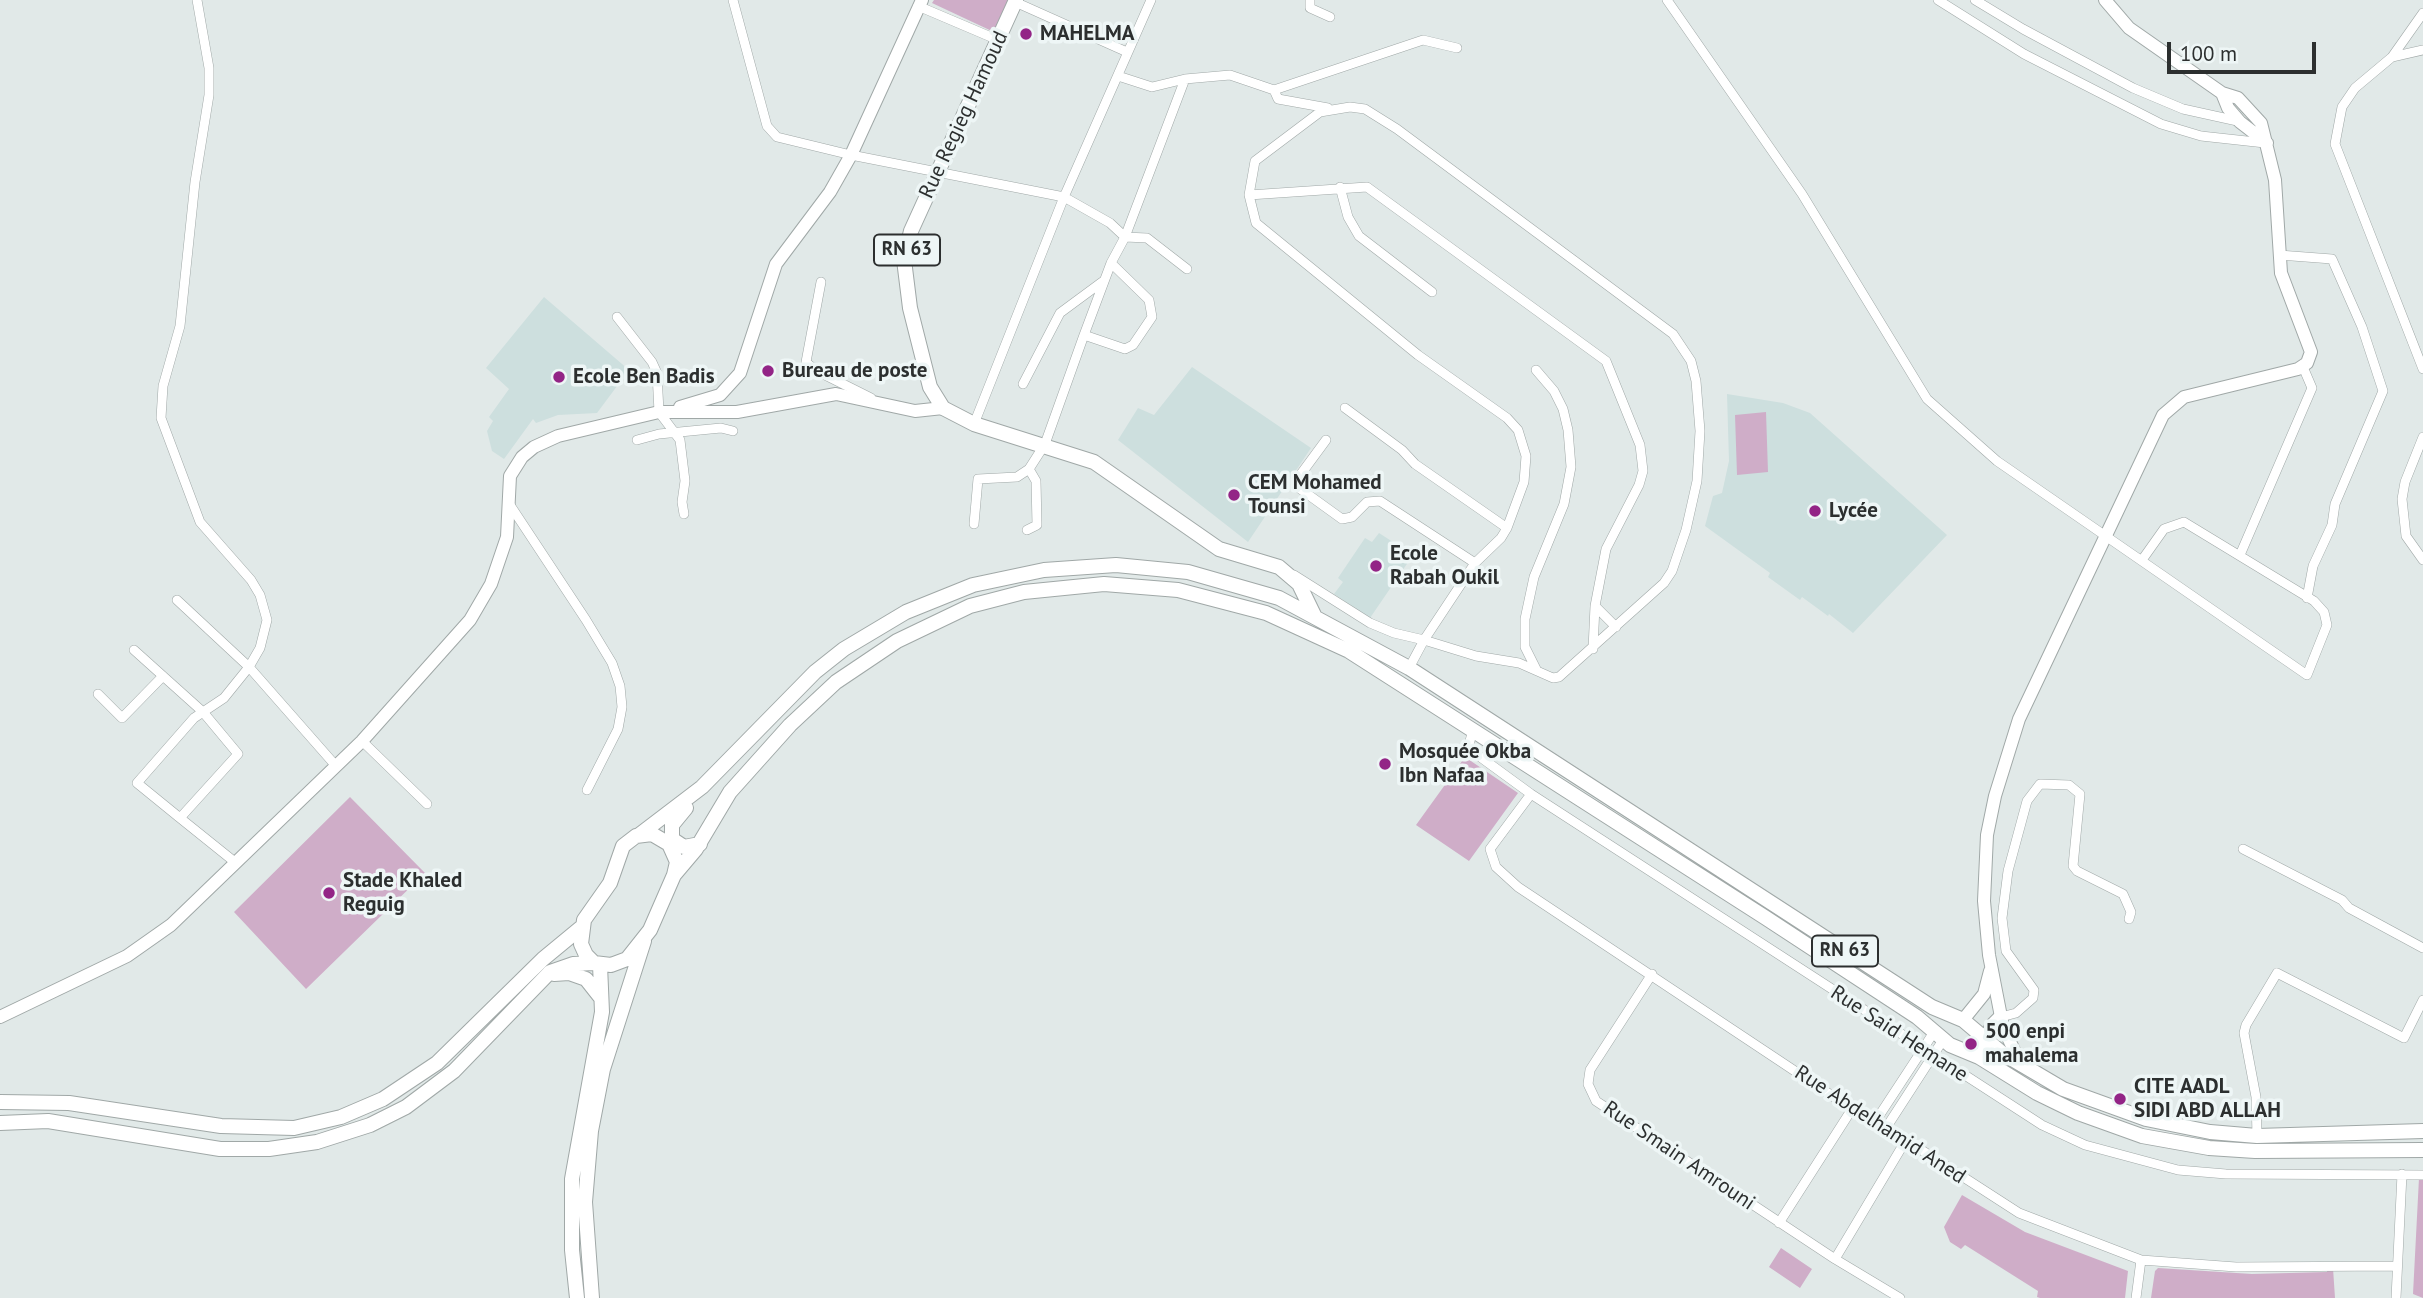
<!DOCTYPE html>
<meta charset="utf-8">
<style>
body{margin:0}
#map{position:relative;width:2423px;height:1298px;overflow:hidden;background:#e1e9e8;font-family:"PT Sans",sans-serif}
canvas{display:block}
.scale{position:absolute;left:2167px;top:42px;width:149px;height:32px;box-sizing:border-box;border:4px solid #2c2f2f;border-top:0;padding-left:9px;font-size:21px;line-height:24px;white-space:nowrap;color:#2c2f2f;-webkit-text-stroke:5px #eef6f6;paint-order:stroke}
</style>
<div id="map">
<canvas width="2423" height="1298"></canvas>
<div class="scale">100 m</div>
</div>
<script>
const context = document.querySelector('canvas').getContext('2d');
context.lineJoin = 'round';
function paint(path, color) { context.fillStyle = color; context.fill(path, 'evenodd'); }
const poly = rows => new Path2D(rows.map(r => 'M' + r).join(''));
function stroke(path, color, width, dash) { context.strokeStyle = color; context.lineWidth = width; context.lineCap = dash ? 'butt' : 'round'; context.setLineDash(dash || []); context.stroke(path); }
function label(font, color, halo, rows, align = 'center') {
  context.font = font + ' "PT Sans",sans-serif'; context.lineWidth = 7; context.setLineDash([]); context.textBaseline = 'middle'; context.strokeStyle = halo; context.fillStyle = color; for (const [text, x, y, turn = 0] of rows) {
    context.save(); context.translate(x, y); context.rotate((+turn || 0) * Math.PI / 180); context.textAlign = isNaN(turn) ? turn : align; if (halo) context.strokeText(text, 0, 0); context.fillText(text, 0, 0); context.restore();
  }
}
const built = poly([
 [544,297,629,370,597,413,558,415,536,423,533,419,504,459,492,451,487,431,493,421,489,417,509,389,486,368],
 [1192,367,1311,448,1248,542,1118,440,1138,408,1154,415],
 [1727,394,1783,403,1810,413,1947,535,1853,633,1829,614,1828,616,1802,597,1800,600,1768,577,1770,573,1705,526,1713,496,1722,493,1729,461],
 [1379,533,1413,555,1370,618,1334,594,1343,582,1338,578,1365,538,1372,542]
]);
const green = poly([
 [934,0,1011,0,996,33,932,3],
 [1766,412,1768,472,1737,475,1735,415],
 [1465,757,1518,793,1469,861,1416,825],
 [350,797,425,873,306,989,234,912],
 [2419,1178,2423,1180,2423,1298,2413,1294],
 [1962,1195,2025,1232,2128,1271,2125,1298,2040,1298,2037,1297,2038,1291,1965,1245,1961,1249,1950,1242,1944,1227],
 [1781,1248,1812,1269,1800,1288,1769,1267],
 [2158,1268,2252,1274,2327,1272,2327,1269,2333,1268,2335,1298,2151,1298,2155,1271]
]);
const street = poly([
 [733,0,767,126,777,137,851,155,1064,197,1110,223,1125,237,1147,238,1187,269],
 [1310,0,1310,8,1330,17],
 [1667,0,1802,194,1927,399,1997,461,2307,675,2327,625,2324,612,2314,601,2184,522,2164,529,2142,560],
 [1938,0,2024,54,2161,124,2201,136,2265,143],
 [1975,0,2023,29,2133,88,2183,109,2242,122],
 [1015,2,1127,52],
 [918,6,998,40],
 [2423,13,2392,57,2355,88,2342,107,2335,144,2423,369],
 [2392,57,2423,50],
 [1118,76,1152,87,1185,79],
 [1274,90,1278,99,1328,108],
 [1340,187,1348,217,1359,236,1432,292],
 [1249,195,1367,187,1606,361,1640,445,1643,471,1639,485,1606,549,1595,606],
 [2279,255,2332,259,2362,327,2383,391,2335,504,2332,525,2313,566,2307,598],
 [821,282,806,362,815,370,871,398],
 [617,317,652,362,657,373,659,412,680,440,685,481,682,502,684,514],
 [1084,335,1111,263],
 [1536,370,1554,391,1563,409,1568,430,1571,467,1564,504,1534,577,1525,619,1525,647,1536,669],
 [1023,384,1060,313,1102,282],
 [1345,408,1402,450,1415,464,1507,528],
 [974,424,1064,197,1151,0],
 [2423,437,2405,482,2402,499,2406,536,2423,560],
 [637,440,659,434,721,428,733,431],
 [1326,440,1298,478,1299,488,1342,519,1352,517,1367,502,1380,501,1475,563],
 [510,505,586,620,612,663,620,686,622,707,618,729,587,790],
 [974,524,978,479,1017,477,1029,469],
 [1027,530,1037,525,1036,481,1029,469,1045,444,1084,335,1125,349,1133,345,1152,317,1149,300,1111,263,1125,237,1185,79,1230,75,1274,90,1423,40,1457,48],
 [2240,555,2312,388,2303,367],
 [1294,575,1370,623,1394,633,1424,640,1476,656,1519,663,1553,678,1559,677,1664,583,1672,571,1686,530,1697,481,1700,431,1696,381,1691,361,1673,334,1397,129,1365,109,1350,107,1320,112,1255,161,1249,195,1256,223,1418,355,1507,418,1518,430,1526,456,1524,482,1507,528,1501,538,1475,563,1424,640,1409,668],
 [177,600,249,667,336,766],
 [1593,649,1595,606,1616,627],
 [134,650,203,712,238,754,180,818,236,863],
 [98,694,122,718,163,676],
 [1473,730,1468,748,1531,794,2042,1125,2085,1145,2178,1170,2226,1174,2423,1175],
 [362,741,427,804],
 [1531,794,1490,849,1496,867,1518,887,1852,1109,1906,1140,2019,1213,2141,1260,2236,1267,2397,1266],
 [180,818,137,783,194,718,224,698,249,667,260,648,267,620,260,595,251,580,200,522,161,418,163,386,180,326,195,182,209,95,209,68,197,0],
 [2243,849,2342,900,2349,908,2423,948],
 [1652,974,1590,1070,1588,1084,1596,1101,1835,1259,1900,1298],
 [2001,1017,2016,1013,2033,998,2034,990,2006,951,2002,918,2008,871,2027,801,2040,784,2069,785,2080,794,2073,866,2077,871,2123,894,2131,912,2129,919],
 [1875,1122,1934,1032],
 [1886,1128,1943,1040],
 [2257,1136,2256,1097,2244,1033,2246,1025,2277,973,2404,1038,2423,1000],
 [1779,1223,1852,1109],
 [1835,1259,1906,1140],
 [2136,1298,2141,1260],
 [2396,1298,2402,1174]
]);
const secondary = poly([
 [2222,93,2228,108,2240,122,2267,143],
 [680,407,720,395,740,373,776,264,830,192,851,155,922,0],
 [0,1017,127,956,171,925,362,741,470,620,491,584,507,537,510,476,522,457,534,447,558,436,659,412,737,412,836,394,915,411,943,408],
 [1963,1020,1984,994,1990,971],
 [2021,1065,2003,1027,1989,955,1984,901,1987,835,1995,796,2019,719,2163,415,2184,397,2298,369,2307,363,2311,352,2281,273,2275,180,2261,123,2238,98,2222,93,2129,28,2105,0]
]);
const primary = poly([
 [1016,0,911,231,904,260,910,308,930,387,943,408,974,424,1094,462,1219,549,1279,567,1299,584,1315,617],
 [686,808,672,825,672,839,684,847,700,844],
 [652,834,669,844,677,862,674,875,650,930,627,959,611,965,594,963,586,955,581,944,584,920,610,883,623,846,636,836,652,834],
 [639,835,702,787,815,672,844,649,906,612,973,585,1044,570,1116,565,1188,572,1279,598,1409,668,1932,1007,1963,1020,2002,1053,2063,1089,2146,1119,2210,1132,2257,1136,2423,1131],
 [674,875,696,849,730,792,790,725,836,682,897,641,970,606,1024,592,1104,584,1178,590,1266,613,1349,651,1766,918,1917,1017,1950,1045,1979,1057,2037,1093,2078,1113,2142,1136,2209,1148,2255,1151,2423,1150],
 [554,974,569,973,586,979,601,998],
 [1984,1046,1992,1026,2001,1017],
 [0,1102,69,1103,221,1126,294,1128,341,1117,383,1099,437,1063,543,959,583,926],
 [0,1123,48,1121,220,1149,269,1149,317,1142,370,1125,406,1107,454,1071,550,972,573,964,594,963],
 [577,1298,572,1250,572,1179,602,1012,600,965],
 [592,1298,585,1202,591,1131,603,1069,644,941]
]);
const markers = [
 [1026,34,7,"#932486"],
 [768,371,7,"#932486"],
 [559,377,7,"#932486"],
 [1234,495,7,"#932486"],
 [1815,511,7,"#932486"],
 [1376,566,7,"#932486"],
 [1385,764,7,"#932486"],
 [329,893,7,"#932486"],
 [1971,1044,7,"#932486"],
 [2120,1099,7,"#932486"]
];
const shields = [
 [907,250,66],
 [1845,951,66]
];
const shieldNames = [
 ["RN 63",907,250],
 ["RN 63",1845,951]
];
const poiNames = [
 ["MAHELMA",1040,34],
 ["Bureau de poste",782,371],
 ["Ecole Ben Badis",573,377],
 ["CEM Mohamed",1248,483],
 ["Tounsi",1248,507],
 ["Lycée",1829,511],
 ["Ecole",1390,554],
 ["Rabah Oukil",1390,578],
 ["Mosquée Okba",1399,752],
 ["Ibn Nafaa",1399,776],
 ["Stade Khaled",343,881],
 ["Reguig",343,905],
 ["500 enpi",1985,1032],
 ["mahalema",1985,1056],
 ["CITE AADL",2134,1087],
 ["SIDI ABD ALLAH",2134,1111]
];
const streetNames = [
 ["Rue Regieg Hamoud",964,115,-65],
 ["Rue Said Hemane",1899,1034,33],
 ["Rue Abdelhamid Aned",1880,1125,33],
 ["Rue Smain Amrouni",1679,1156,34]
];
paint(built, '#cddfde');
paint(green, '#cfadc8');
stroke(street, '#a0a8a7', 10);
stroke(secondary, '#a0a8a7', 14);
stroke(primary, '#a0a8a7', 16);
stroke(street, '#fff', 9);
stroke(secondary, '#fff', 12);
stroke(primary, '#fff', 14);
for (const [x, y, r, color] of markers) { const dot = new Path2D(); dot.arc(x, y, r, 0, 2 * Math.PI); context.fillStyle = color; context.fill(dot); stroke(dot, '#eef6f6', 2.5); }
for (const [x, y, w] of shields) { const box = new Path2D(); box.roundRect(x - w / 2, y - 15.5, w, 31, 5); context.fillStyle = '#eef6f6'; context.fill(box); stroke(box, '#2c2f2f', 2); }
label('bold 19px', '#2c2f2f', null, shieldNames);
label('bold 21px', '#2c2f2f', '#eef6f6', poiNames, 'left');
label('21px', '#2c2f2f', '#eef6f6', streetNames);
</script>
